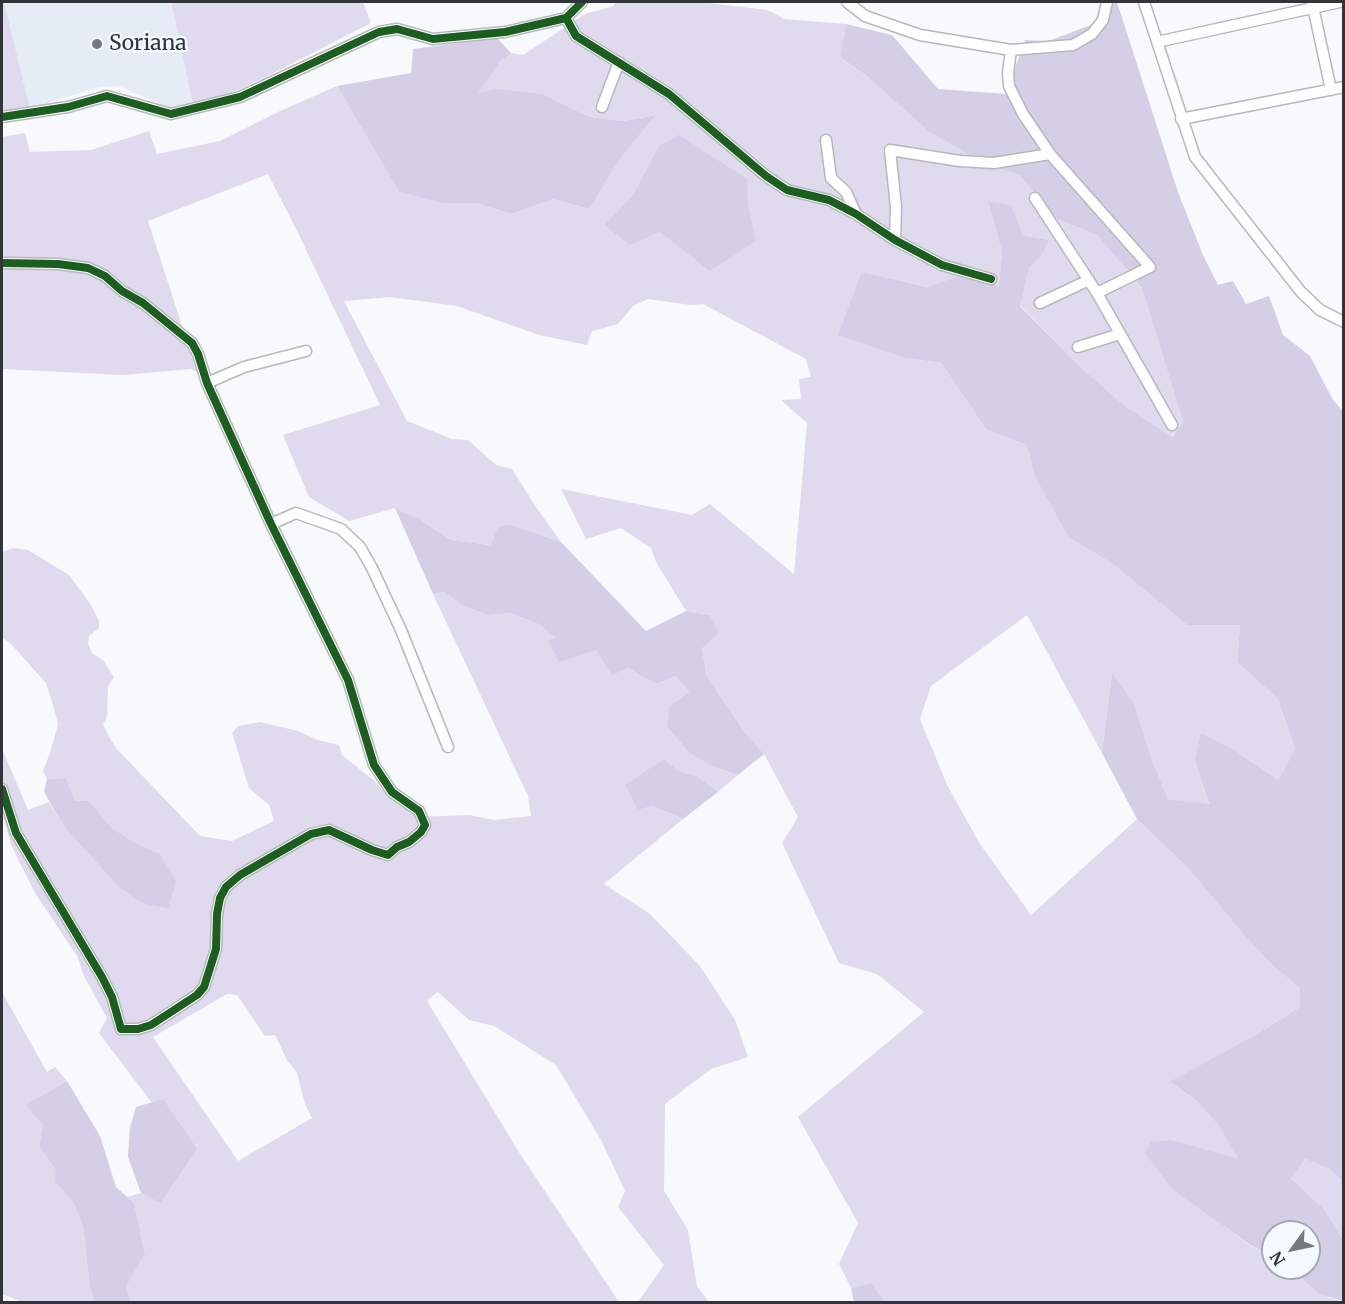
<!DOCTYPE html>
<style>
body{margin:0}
#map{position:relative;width:1345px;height:1304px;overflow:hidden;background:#f7f9fc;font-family:Merriweather,serif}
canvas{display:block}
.frame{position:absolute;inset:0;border:3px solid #313438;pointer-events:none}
.north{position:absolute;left:1261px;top:1220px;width:60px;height:60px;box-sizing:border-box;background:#f4f8ff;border:2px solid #a6aaaf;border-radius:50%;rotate:237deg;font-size:16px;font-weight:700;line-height:24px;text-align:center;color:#313438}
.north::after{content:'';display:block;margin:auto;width:21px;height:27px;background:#76797d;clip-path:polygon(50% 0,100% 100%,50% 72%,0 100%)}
</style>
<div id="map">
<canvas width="1345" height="1304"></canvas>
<div class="frame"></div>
<div class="north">N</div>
</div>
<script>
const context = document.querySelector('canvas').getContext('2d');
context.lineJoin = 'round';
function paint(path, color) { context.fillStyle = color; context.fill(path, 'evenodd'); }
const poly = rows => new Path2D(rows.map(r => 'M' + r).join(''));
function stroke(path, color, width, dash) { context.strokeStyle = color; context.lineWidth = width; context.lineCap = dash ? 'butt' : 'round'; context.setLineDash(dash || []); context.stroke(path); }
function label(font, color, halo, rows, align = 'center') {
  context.font = font + ' Merriweather,serif'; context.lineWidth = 4.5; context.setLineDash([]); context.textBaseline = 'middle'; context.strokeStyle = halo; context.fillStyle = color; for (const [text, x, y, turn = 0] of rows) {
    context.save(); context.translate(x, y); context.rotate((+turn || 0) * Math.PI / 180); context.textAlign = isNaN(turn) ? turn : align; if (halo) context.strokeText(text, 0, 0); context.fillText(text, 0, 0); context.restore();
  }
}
const built = poly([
 [4,2,171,2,193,105,170,111,156,102,119,86,100,87,30,108]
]);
const green = poly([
 [2,2,4,2,30,108,2,112],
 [171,2,363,2,371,23,270,75,229,94,193,105],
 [615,2,700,2,768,10,784,19,846,24,840,57,985,164,1019,175,1057,219,1097,235,1142,288,1183,422,1171,437,1126,407,1075,362,1020,305,1029,266,1042,255,1049,240,1023,235,988,201,1002,252,999,286,958,276,929,287,862,272,906,358,941,363,986,429,1027,445,1035,477,1068,537,1113,564,1187,625,1240,625,1237,662,1278,699,1295,749,1278,780,1239,753,1195,761,1209,805,1168,799,1151,757,1133,701,1112,673,1102,753,1027,615,931,686,920,719,947,785,980,844,1031,915,1137,819,1189,869,1244,935,1274,967,1300,988,1300,1007,1257,1034,1171,1083,1197,1101,1218,1125,1240,1160,1172,1140,1213,1218,1251,1246,1273,1256,1273,1268,1290,1268,1319,1294,1343,1302,886,1302,871,1283,851,1288,839,1264,858,1223,798,1117,924,1012,877,974,839,963,782,843,798,817,764,754,746,734,707,677,702,648,709,615,686,611,656,562,651,548,621,528,586,539,561,489,692,515,710,504,794,574,807,423,781,400,801,399,799,379,811,377,806,359,703,304,691,305,648,299,633,306,618,324,592,331,587,345,539,335,457,306,390,297,344,301,407,421,452,439,468,440,496,465,512,469,536,507,561,542,509,524,498,527,490,545,451,540,421,520,395,508,349,521,309,497,283,435,380,405,299,235,268,174,148,221,197,372,191,369,123,375,2,369,2,137,25,133,30,152,91,150,149,131,157,154,220,141,278,112,337,86,399,192,441,203,475,203,512,214,553,199,589,209,620,159,654,115,624,121,590,117,543,94,477,93,499,63,511,53,523,55,585,14,614,6],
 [13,548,28,550,69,575,91,605,99,621,99,628,89,636,88,643,92,653,103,660,114,677,108,686,107,718,103,724,109,737,117,749,200,836,232,841,274,821,269,805,249,788,232,733,238,726,260,722,298,731,318,740,339,745,342,755,372,779,390,797,418,817,469,815,494,820,531,816,528,796,433,594,444,590,461,605,488,615,511,613,538,624,557,637,548,641,596,650,656,684,676,676,689,692,670,706,712,766,738,775,718,792,697,776,678,771,625,785,638,810,653,806,683,819,604,884,650,914,700,966,735,1020,748,1057,711,1069,665,1104,664,1191,688,1230,697,1286,709,1302,638,1302,664,1265,618,1207,625,1191,601,1140,556,1065,494,1026,469,1020,438,992,427,1001,522,1157,619,1302,130,1302,125,1286,145,1252,134,1204,127,1197,141,1193,160,1203,163,1099,152,1103,99,1033,107,1018,84,976,77,956,35,893,11,845,2,812,2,751,3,751,28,810,49,802,63,825,160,854,132,841,111,827,89,801,75,801,66,778,47,779,43,771,50,753,58,724,54,708,46,683,11,644,2,637,2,552],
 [227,994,237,995,265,1036,275,1035,287,1060,297,1073,305,1104,312,1118,238,1161,153,1037],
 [2,992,47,1072,55,1067,67,1081,25,1105,43,1125,39,1146,56,1170,56,1181,73,1202,83,1226,90,1286,94,1302,23,1302,2,1294],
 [1305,1159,1329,1169,1343,1181,1343,1240,1325,1210,1291,1178]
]);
const forest = poly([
 [1108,2,1117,2,1178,192,1203,255,1218,285,1233,281,1246,304,1269,296,1283,335,1310,356,1333,400,1343,411,1343,1181,1329,1169,1305,1159,1291,1178,1325,1210,1343,1240,1343,1301,1319,1294,1290,1268,1309,1268,1309,1232,1273,1232,1273,1256,1252,1246,1173,1190,1145,1153,1151,1142,1172,1140,1239,1159,1218,1125,1197,1101,1170,1082,1257,1034,1300,1007,1300,988,1274,967,1244,935,1189,869,1137,819,1102,753,1112,673,1133,701,1151,757,1168,799,1209,804,1195,761,1201,733,1239,753,1278,780,1295,749,1278,699,1237,662,1240,625,1187,625,1113,564,1068,537,1035,477,1027,445,986,429,941,363,906,358,838,335,862,272,928,287,958,276,999,286,1002,252,988,201,1011,205,1023,235,1049,240,1042,255,1029,267,1020,306,1075,362,1126,407,1172,437,1183,422,1142,288,1097,235,1057,219,1019,175,985,164,929,131,869,78,840,57,846,24,892,35,938,89,1006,94,1025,40,1048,41,1091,25],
 [497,38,511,53,499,63,478,93,496,89,543,94,590,117,624,121,655,115,620,159,589,209,553,199,512,214,475,203,441,203,399,192,337,86,411,73,413,49],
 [679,135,747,179,748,204,756,241,710,271,660,232,629,245,605,225,634,194,659,146],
 [395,508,421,520,451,540,490,545,498,527,509,524,561,542,646,631,686,611,709,615,719,633,702,648,707,677,746,734,764,754,738,775,712,766,689,752,667,726,670,706,689,692,676,676,656,684,628,668,612,675,596,650,559,662,548,641,556,637,538,624,511,613,488,615,461,605,444,591,433,594],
 [664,759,678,771,697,776,718,792,683,819,653,806,638,810,625,785],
 [66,778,75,801,89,801,111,827,132,841,160,854,176,882,168,908,145,904,119,887,63,825,44,792,47,779],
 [67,1081,100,1136,116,1187,134,1203,145,1253,126,1286,130,1302,94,1302,90,1286,83,1226,73,1202,55,1181,56,1170,39,1146,43,1125,25,1105],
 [163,1099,197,1149,160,1203,141,1193,128,1157,130,1127,136,1107],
 [871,1283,886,1302,854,1302,851,1288]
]);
const street = poly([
 [847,2,865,16,920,35,1011,50,1073,45,1092,34,1103,20,1107,2],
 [1144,2,1195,157,1301,292,1320,310,1344,322],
 [1312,2,1331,90],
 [566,18,576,36,669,94,766,176,787,190,829,200,856,214,895,240,942,265,991,279],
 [1157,42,1340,2],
 [1011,50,1008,73,1009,86,1023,114,1050,154,1150,267,1097,293],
 [602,107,619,62],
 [2,117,68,107,107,96,171,114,240,97,379,32,397,29,433,39,505,32,566,18,582,2],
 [1181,119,1344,87],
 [826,140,831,178,846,192,856,214],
 [1035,198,1097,293,1172,425],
 [895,240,896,207,890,150,960,161,994,163,1050,154],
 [2,263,58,264,88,268,105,276,122,291,143,303,192,343,198,354,207,383,271,524,348,680,374,765,392,792,419,811,425,825,421,832,409,842,397,847,388,855,372,850,329,830,311,834,240,875,226,887,220,898,217,914,216,949,204,987,197,995,151,1025,138,1029,121,1029,112,997,102,977,16,833,2,789],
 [1040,303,1089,280],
 [1078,347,1120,334],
 [207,383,244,367,306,351],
 [271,524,296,513,341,529,360,547,372,568,401,630,448,747]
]);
const cycleway = poly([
 [566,18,576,36,669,94,766,176,787,190,829,200,856,214,895,240,942,265,991,279],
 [2,117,68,107,107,96,171,114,240,97,379,32,397,29,433,39,505,32,566,18,582,2],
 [2,263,58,264,88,268,105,276,122,291,143,303,192,343,198,354,207,383,271,524,348,680,374,765,392,792,419,811,425,825,421,832,409,842,397,847,388,855,372,850,329,830,311,834,240,875,226,887,220,898,217,914,216,949,204,987,197,995,151,1025,138,1029,121,1029,112,997,102,977,16,833,2,789]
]);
const markers = [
 [97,44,6,"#76797d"]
];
const poiNames = [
 ["Soriana",109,44]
];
paint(built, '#e6ecf5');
paint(green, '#dfdaed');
paint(forest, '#d5cee7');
stroke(street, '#b6b8bc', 13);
stroke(street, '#fefeff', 10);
stroke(cycleway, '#1b5e20', 8);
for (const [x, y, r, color] of markers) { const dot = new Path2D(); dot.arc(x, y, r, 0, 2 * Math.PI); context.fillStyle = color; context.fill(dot); stroke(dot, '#f4f8ff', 2); }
label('21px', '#313438', '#f4f8ff', poiNames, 'left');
</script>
